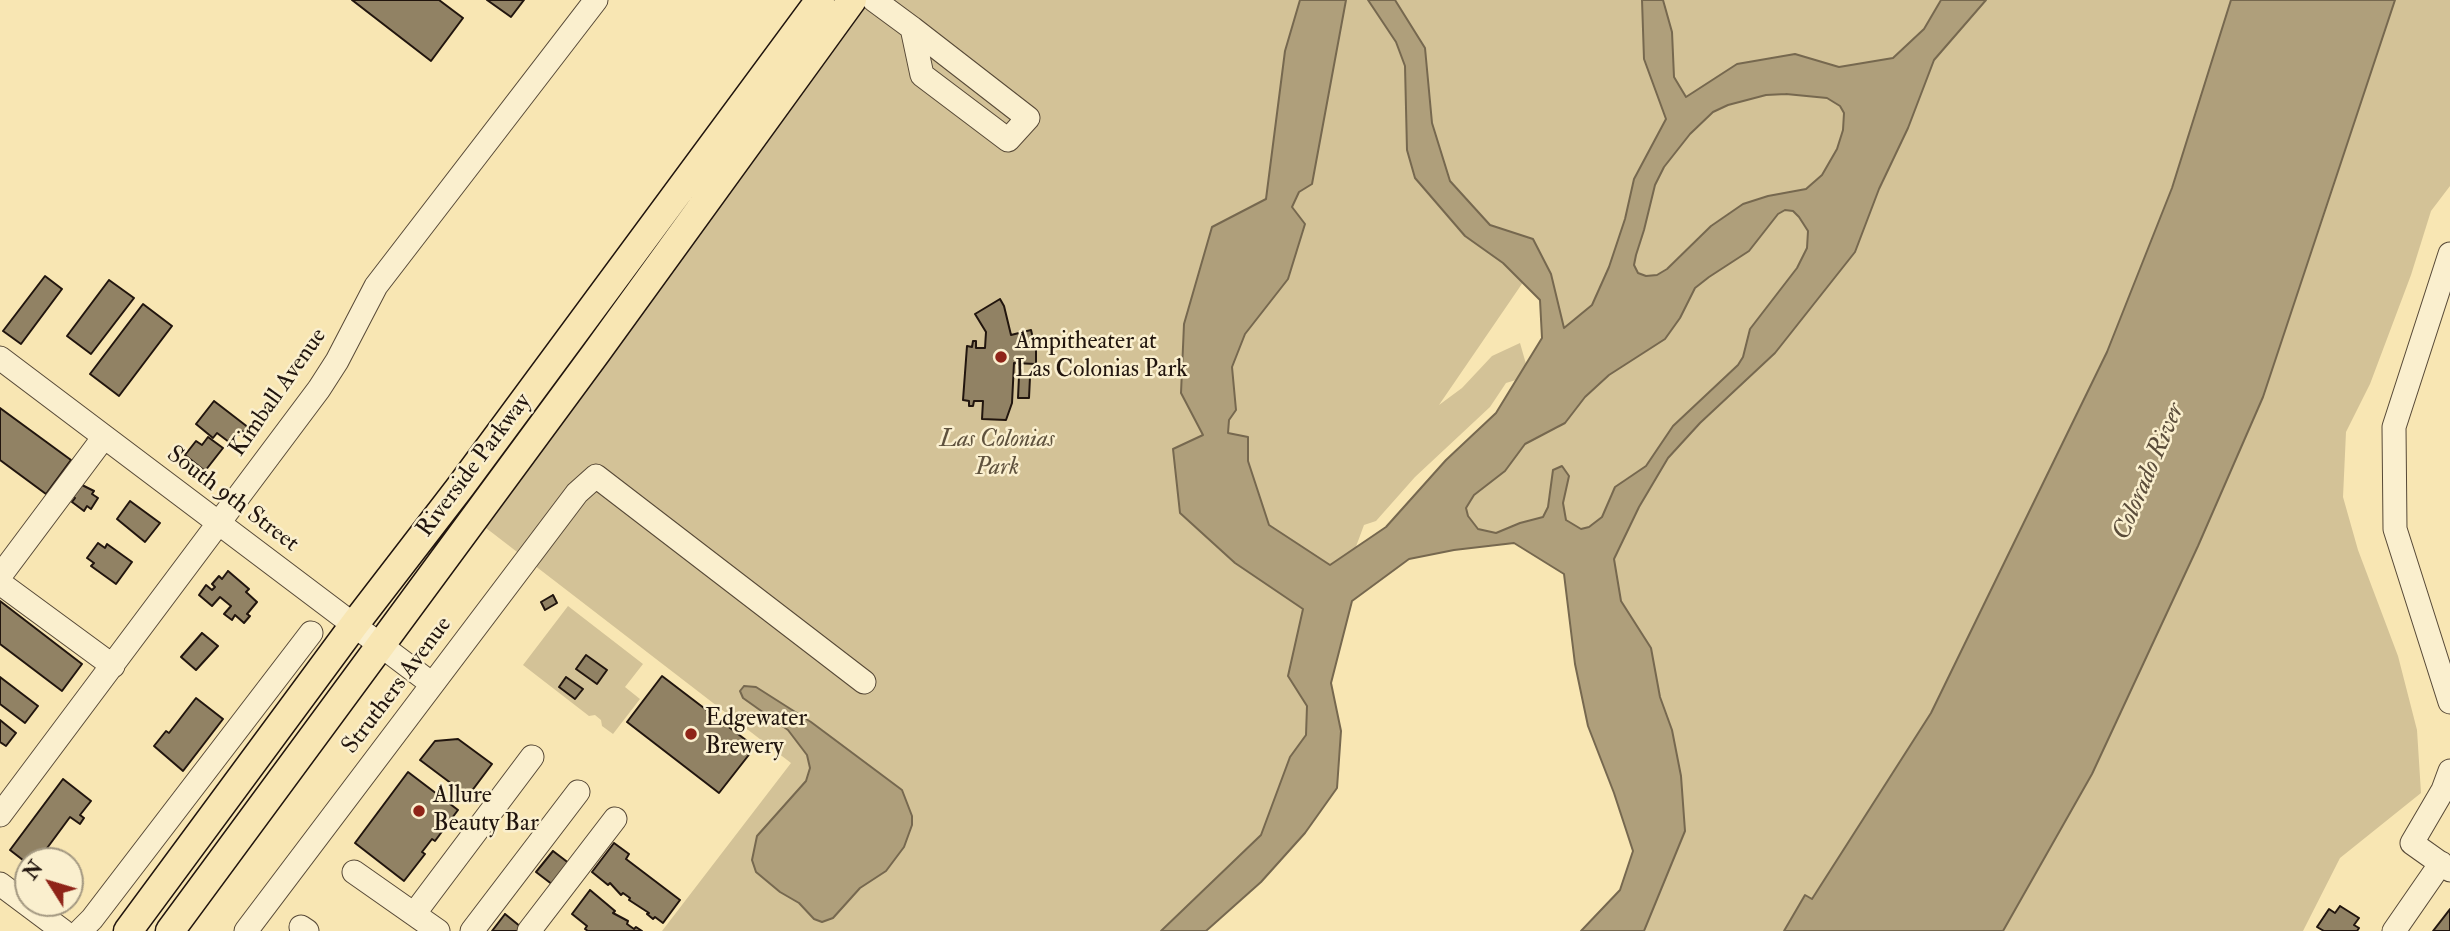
<!DOCTYPE html>
<style>
body{margin:0}
#map{position:relative;width:2450px;height:931px;overflow:hidden;background:#f8e6b3;font-family:"IM FELL Double Pica",serif}
canvas{display:block}
.north{position:absolute;left:14px;top:847px;width:70px;height:70px;box-sizing:border-box;background:#faefce;border:2px solid #a39881;border-radius:50%;rotate:307deg;font-size:19px;font-weight:700;line-height:28px;text-align:center;color:#21150e}
.north::after{content:'';display:block;margin:auto;width:24px;height:32px;background:#8f2418;clip-path:polygon(50% 0,100% 100%,50% 72%,0 100%)}
</style>
<div id="map">
<canvas width="2450" height="931"></canvas>
<div class="north">N</div>
</div>
<script>
const context = document.querySelector('canvas').getContext('2d');
context.lineJoin = 'round';
function paint(path, color) { context.fillStyle = color; context.fill(path, 'evenodd'); }
const poly = rows => new Path2D(rows.map(r => 'M' + r).join(''));
function stroke(path, color, width, dash) { context.strokeStyle = color; context.lineWidth = width; context.lineCap = dash ? 'butt' : 'round'; context.setLineDash(dash || []); context.stroke(path); }
function label(font, color, halo, rows, align = 'center') {
  context.font = font + ' "IM FELL Double Pica",serif'; context.lineWidth = 5; context.setLineDash([]); context.textBaseline = 'middle'; context.strokeStyle = halo; context.fillStyle = color; for (const [text, x, y, turn = 0] of rows) {
    context.save(); context.translate(x, y); context.rotate((+turn || 0) * Math.PI / 180); context.textAlign = isNaN(turn) ? turn : align; if (halo) context.strokeText(text, 0, 0); context.fillText(text, 0, 0); context.restore();
  }
}
const green = poly([
 [871,0,1940,0,1924,29,1893,58,1838,67,1795,54,1647,157,1634,179,1625,219,1609,267,1592,305,1564,328,1551,274,1541,256,1439,405,1462,388,1492,356,1520,343,1526,364,1516,380,1506,383,1490,407,1415,477,1376,521,1364,525,1318,649,1307,706,1306,736,1290,757,1261,835,1161,931,662,931,791,763,486,528],
 [1986,0,2231,0,2172,188,2107,352,1931,713,1868,814,1812,900,1805,895,1784,931,1644,931,1685,831,1681,776,1672,730,1660,697,1651,648,1621,601,1614,559,1639,507,1668,458,1700,423,1775,353,1879,189,1908,128,1934,60],
 [2395,0,2450,0,2450,186,2431,211,2411,275,2370,384,2346,432,2343,497,2358,550,2398,656,2417,730,2421,793,2340,858,2303,931,2003,931,2092,774,2198,546,2263,397],
 [1786,94,1827,98,1840,106,1844,113,1843,130,1837,149,1822,175,1807,189,1768,196,1743,204,1711,225,1667,268,1657,275,1646,276,1638,273,1634,265,1636,255,1644,230,1655,184,1664,167,1690,134,1713,112,1728,105,1766,95],
 [1785,209,1793,211,1805,223,1808,231,1809,239,1803,259,1792,277,1750,329,1743,357,1738,365,1673,426,1646,466,1624,480,1611,494,1602,517,1589,527,1581,529,1566,520,1563,503,1569,476,1549,495,1548,507,1543,517,1520,523,1496,533,1478,529,1468,516,1466,507,1474,495,1505,471,1525,444,1558,428,1585,397,1609,375,1670,333,1695,288,1709,277,1749,251,1778,214],
 [568,606,643,664,625,687,640,699,613,734,602,726,601,720,595,715,589,716,523,665]
]);
const water = poly([
 [1300,0,1346,0,1312,184,1299,192,1292,207,1305,224,1288,279,1245,334,1232,367,1236,410,1229,420,1228,433,1248,437,1248,461,1269,525,1330,565,1386,527,1446,460,1496,413,1542,338,1540,300,1503,263,1465,236,1415,178,1407,150,1405,66,1396,42,1368,0,1395,0,1425,48,1432,123,1450,181,1490,225,1533,239,1551,274,1564,328,1592,305,1609,267,1625,219,1634,179,1666,119,1644,59,1642,0,1663,0,1672,32,1674,77,1686,97,1737,64,1795,54,1839,67,1893,58,1924,29,1941,0,1986,0,1934,60,1908,128,1879,189,1855,252,1775,353,1700,423,1668,458,1639,507,1614,559,1621,601,1651,648,1660,697,1672,730,1681,776,1685,831,1644,931,1581,931,1620,890,1633,851,1614,793,1588,726,1575,664,1564,574,1514,543,1454,550,1409,559,1352,601,1331,683,1341,731,1337,788,1305,833,1261,882,1206,931,1161,931,1261,835,1290,757,1306,735,1307,706,1288,676,1303,609,1235,563,1180,513,1173,449,1203,435,1181,393,1184,324,1212,227,1266,199,1285,51,1300,0],
 [1786,94,1827,98,1840,106,1844,113,1843,130,1837,149,1822,175,1806,189,1768,196,1743,204,1711,226,1667,269,1657,275,1646,276,1638,273,1634,265,1636,255,1644,230,1655,185,1664,167,1690,134,1713,112,1728,105,1766,95,1786,94],
 [1785,210,1793,211,1799,217,1808,231,1807,248,1797,268,1750,329,1743,357,1738,365,1673,426,1646,466,1615,487,1602,517,1589,527,1581,529,1566,520,1563,503,1569,476,1562,466,1553,470,1548,507,1543,517,1520,523,1496,533,1478,529,1468,516,1466,508,1474,495,1505,471,1525,444,1565,423,1585,397,1609,375,1665,339,1680,318,1695,288,1709,277,1749,251,1778,214,1785,210],
 [2231,0,2395,0,2263,397,2198,546,2092,774,2003,931,1784,931,1805,895,1812,899,1931,713,2107,352,2172,188,2231,0],
 [744,686,756,687,811,722,902,790,912,816,912,825,904,847,886,871,860,888,833,918,822,922,814,919,799,903,780,892,756,872,752,860,757,836,806,781,810,768,807,755,788,730,743,698,740,691,744,686]
]);
const building = poly([
 [352,0,439,0,463,18,431,61,352,0],
 [487,0,524,0,511,17,487,0],
 [45,276,62,289,21,344,3,331,45,276],
 [109,280,134,298,91,354,67,336,109,280],
 [1000,299,1004,306,1011,335,1031,330,1036,351,1036,364,1014,363,1012,403,1006,420,982,419,983,401,974,401,973,406,969,406,969,401,963,400,967,346,972,347,973,341,976,341,976,348,985,348,986,332,975,314,1000,299],
 [143,304,172,326,119,396,90,374,143,304],
 [1019,376,1030,377,1029,398,1018,398,1019,376],
 [214,401,249,428,245,433,242,431,239,435,236,433,229,442,217,433,213,438,196,424,214,401],
 [0,408,71,460,46,494,0,460,0,408],
 [208,437,223,448,205,471,185,455,196,441,202,445,208,437],
 [80,484,94,491,92,494,98,498,91,509,87,506,84,511,72,502,75,498,72,496,80,484],
 [130,501,160,523,145,542,117,519,130,501],
 [98,543,105,548,107,544,132,562,116,584,91,566,94,563,87,558,98,543],
 [228,571,249,589,246,592,257,602,247,614,250,616,244,623,235,615,232,620,224,614,231,606,220,597,212,606,199,595,206,585,212,590,215,587,212,584,219,576,222,579,228,571],
 [553,595,557,603,545,610,541,602,553,595],
 [0,601,82,664,62,691,0,644,0,601],
 [202,633,218,646,196,670,181,657,202,633],
 [586,655,607,670,597,684,576,669,586,655],
 [662,676,755,747,719,793,627,722,662,676],
 [0,677,38,706,25,723,0,704,0,677],
 [566,677,583,689,575,699,559,687,566,677],
 [196,698,223,719,183,771,154,746,166,731,169,733,196,698],
 [0,720,16,733,6,746,0,742,0,720],
 [458,739,492,764,468,796,420,760,435,741,458,739],
 [408,772,458,810,435,841,432,839,422,852,425,854,404,881,355,843,408,772],
 [63,779,91,801,80,815,84,818,80,824,70,817,39,859,42,861,28,861,28,864,10,850,63,779],
 [614,843,629,854,626,859,680,900,663,923,655,917,653,919,647,914,649,913,629,900,630,898,623,893,621,895,610,883,608,885,592,872,614,843],
 [553,851,570,864,553,885,536,872,553,851],
 [590,890,615,911,613,913,628,921,627,924,634,929,636,927,642,931,588,931,585,929,587,926,572,914,590,890],
 [2340,906,2359,918,2354,925,2359,928,2357,931,2324,931,2317,927,2329,909,2335,913,2340,906],
 [2450,909,2450,931,2433,931,2450,909],
 [505,914,521,927,518,931,492,931,505,914]
]);
const minor = poly([
 [874,0,912,28,1028,118,1008,140,922,75,912,28],
 [2450,254,2394,427,2395,529,2450,702],
 [0,358,432,684],
 [0,576,104,437],
 [0,583,113,666],
 [2450,771,2443,790,2412,843,2450,870],
 [0,815,319,389,337,361,376,286,596,0],
 [354,872,438,931],
 [0,884,63,931],
 [414,914,532,757],
 [301,927,307,931],
 [80,931,92,919,311,633],
 [246,931,577,493,596,476,864,682],
 [472,931,578,792],
 [529,931,615,819],
 [2394,931,2441,863]
]);
const major = poly([
 [128,931,354,625,461,486,820,0],
 [170,931,596,353,852,0]
]);
const markers = [
 [1001,357,7,"#8f2418"],
 [691,734,7,"#8f2418"],
 [419,811,7,"#8f2418"]
];
const poiNames = [
 ["Ampitheater at",1015,343],
 ["Las Colonias Park",1015,371],
 ["Edgewater",705,720],
 ["Brewery",705,748],
 ["Allure",433,797],
 ["Beauty Bar",433,825]
];
const streetNames = [
 ["Kimball Avenue",279,393,-55],
 ["Riverside Parkway",475,466,-53],
 ["South 9th Street",232,500,37],
 ["Struthers Avenue",398,686,-53]
];
const parkNames = [
 ["Las Colonias",997,441],
 ["Park",997,469]
];
const waterNames = [
 ["Colorado River",2150,472,-67]
];
paint(green, '#d3c297');
paint(water, '#af9f7b');
stroke(water, '#76684f', 2);
paint(building, '#918264');
stroke(building, '#21150e', 2);
stroke(minor, '#574937', 25);
stroke(major, '#21150e', 31);
stroke(minor, '#faefce', 23);
stroke(major, '#f8e6b3', 28);
for (const [x, y, r, color] of markers) { const dot = new Path2D(); dot.arc(x, y, r, 0, 2 * Math.PI); context.fillStyle = color; context.fill(dot); stroke(dot, '#faefce', 2.5); }
label('24px', '#21150e', '#faefce', poiNames, 'left');
label('24px', '#21150e', '#faefce', streetNames);
label('italic 24px', '#5f523e', '#faefce', parkNames);
label('italic 26px', '#5a4c3a', '#faefce', waterNames);
</script>
